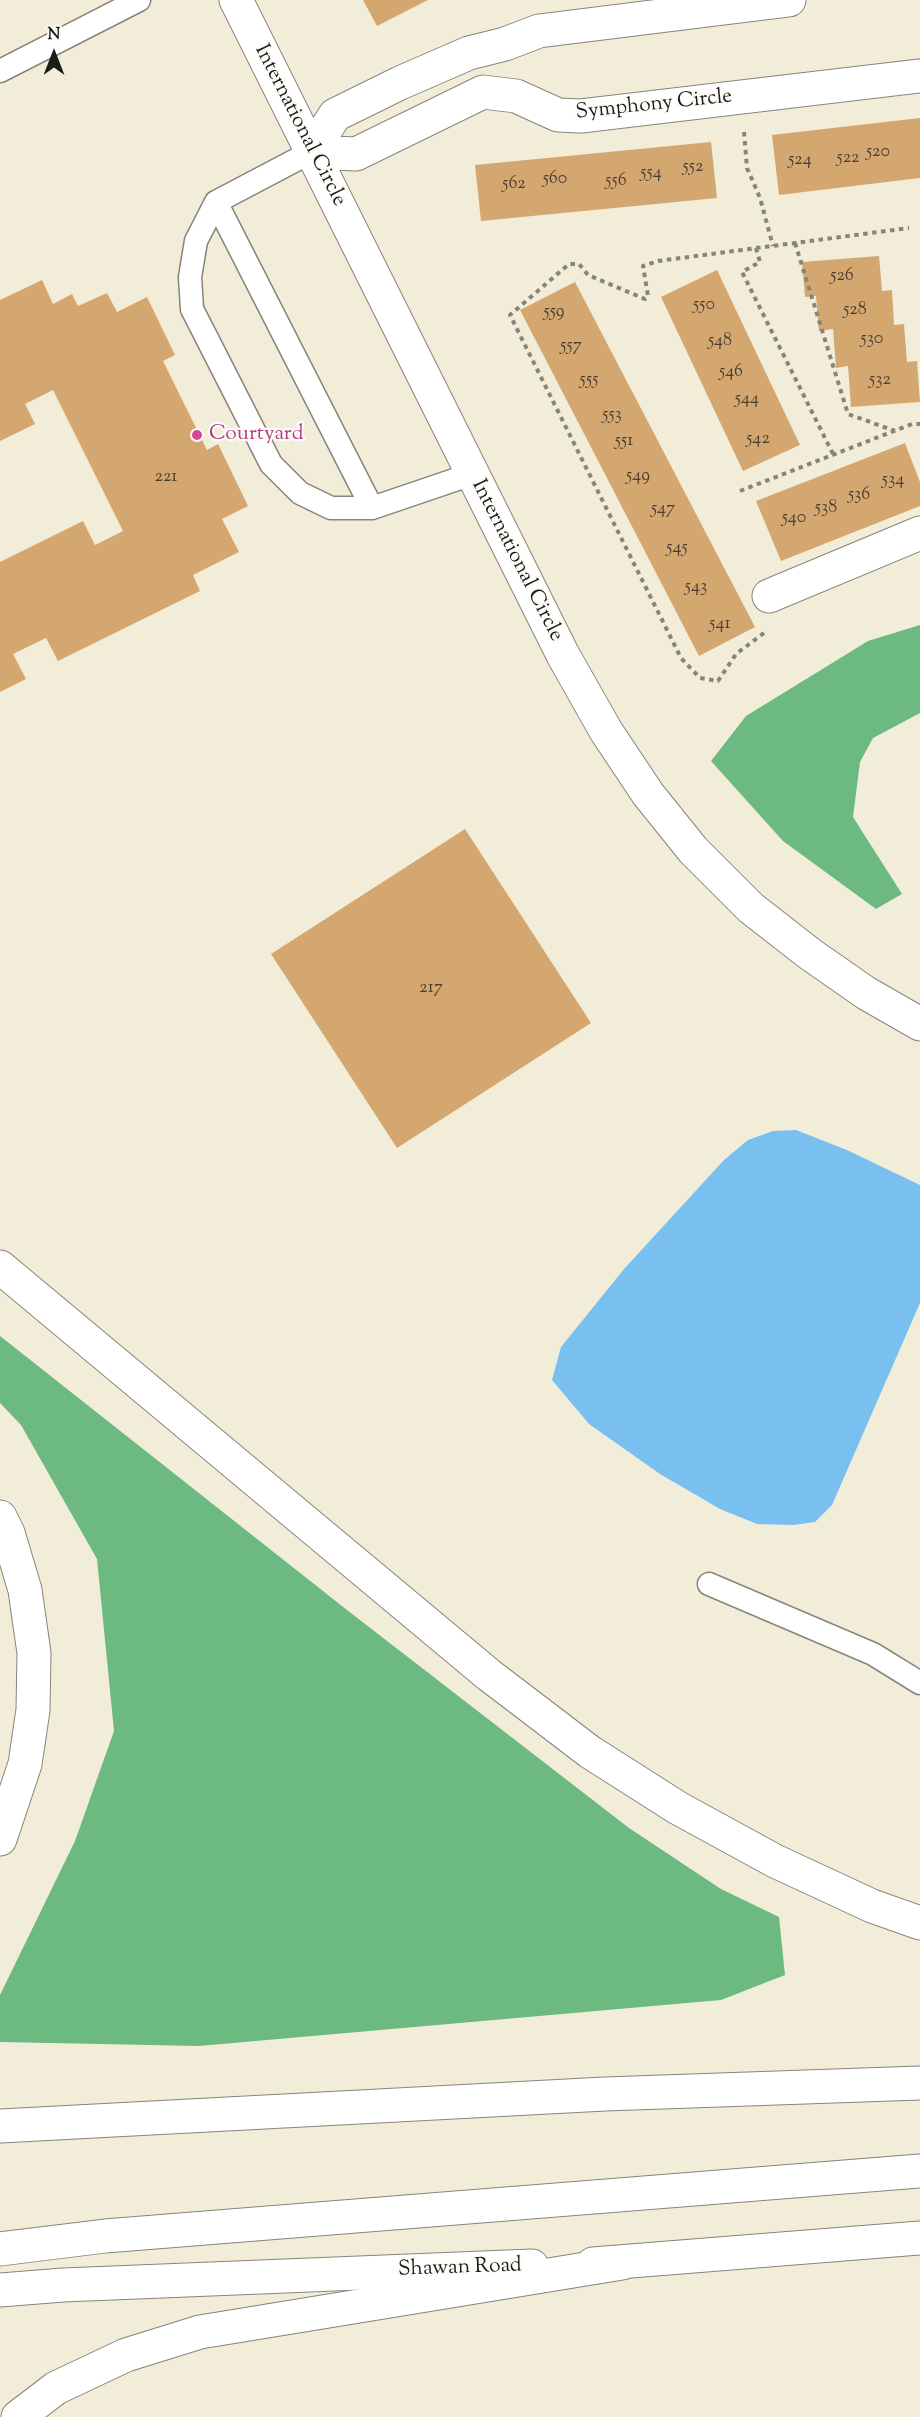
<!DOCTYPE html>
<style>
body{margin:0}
#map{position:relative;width:920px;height:2417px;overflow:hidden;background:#f2edd8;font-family:"Sorts Mill Goudy",serif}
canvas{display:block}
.north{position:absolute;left:24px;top:24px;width:60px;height:60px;-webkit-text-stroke:4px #fdfcf7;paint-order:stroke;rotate:0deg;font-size:16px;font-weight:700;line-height:24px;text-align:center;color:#1c1c1c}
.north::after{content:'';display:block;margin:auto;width:21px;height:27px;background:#1c1c1c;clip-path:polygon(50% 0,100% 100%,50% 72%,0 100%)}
</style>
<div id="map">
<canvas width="920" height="2417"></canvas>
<div class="north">N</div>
</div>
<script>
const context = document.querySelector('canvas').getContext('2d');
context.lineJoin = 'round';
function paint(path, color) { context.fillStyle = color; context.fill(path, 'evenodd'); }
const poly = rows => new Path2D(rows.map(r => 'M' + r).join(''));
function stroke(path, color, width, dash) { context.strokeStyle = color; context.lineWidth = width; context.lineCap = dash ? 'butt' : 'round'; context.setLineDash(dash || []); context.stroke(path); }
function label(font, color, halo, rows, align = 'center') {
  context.font = font + ' "Sorts Mill Goudy",serif'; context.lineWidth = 4.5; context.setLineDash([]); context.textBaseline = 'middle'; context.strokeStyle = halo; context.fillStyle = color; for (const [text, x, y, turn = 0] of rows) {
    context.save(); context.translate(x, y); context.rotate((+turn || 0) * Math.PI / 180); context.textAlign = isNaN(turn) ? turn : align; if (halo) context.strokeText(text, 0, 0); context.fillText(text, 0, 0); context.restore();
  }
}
const forest = poly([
 [920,625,920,713,873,738,860,762,853,817,902,894,876,909,783,841,711,761,746,716,868,641],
 [0,1336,347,1610,629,1828,721,1889,779,1917,785,1975,721,2000,199,2046,0,2042,0,1995,75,1841,114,1731,97,1559,21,1425,0,1403]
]);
const water = poly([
 [796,1130,847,1150,920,1185,920,1303,832,1505,815,1522,793,1525,757,1524,720,1509,660,1474,589,1424,552,1380,561,1347,624,1269,724,1160,748,1140,773,1131]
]);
const building = poly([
 [363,0,428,0,377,26],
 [920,118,920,178,779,195,772,135],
 [711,142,717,198,481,221,475,165],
 [879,256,882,291,892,290,894,325,904,324,907,362,917,361,920,402,851,407,848,366,836,368,833,329,819,331,816,296,805,297,802,262],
 [717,270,800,445,743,471,661,297],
 [42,280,53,304,72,294,78,306,107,293,117,312,147,297,175,355,163,361,207,450,218,444,248,506,222,519,239,552,193,575,200,591,58,661,46,638,13,654,26,679,0,692,0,562,83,521,95,545,123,531,53,390,25,404,35,424,0,441,0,300],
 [575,282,755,627,699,656,520,310],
 [905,443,920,482,920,506,781,561,756,501],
 [465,829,591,1023,397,1148,271,954]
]);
const path = poly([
 [744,132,747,168,760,198,773,246],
 [795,243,848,414,895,431],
 [756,248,760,262,742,272,833,454],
 [740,491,912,424,920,424],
 [764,633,736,654,718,681,700,678,681,658,510,315,569,264,579,264,588,275,645,299,648,296,643,266,658,261,909,228]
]);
const service = poly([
 [0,71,139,0],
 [311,152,216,202,196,241,190,277,192,309,271,464,300,493,331,508,372,508,472,474],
 [216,202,372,508],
 [709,1584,873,1654,920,1683]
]);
const minor = poly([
 [236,0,563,655,606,731,648,794,693,850,751,908,810,954,866,993,920,1024],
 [789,0,539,31,505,44,469,53,400,83,335,115,311,152,356,154,483,92,516,96,558,115,581,116,920,76],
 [769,596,920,533]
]);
const primary = poly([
 [0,2126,605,2094,920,2083],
 [0,2249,105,2236,920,2171],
 [593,2264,920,2238],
 [0,2290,63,2285,532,2266]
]);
const motorway = poly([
 [0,1267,489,1675,590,1752,678,1808,775,1861,872,1906,920,1923],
 [0,1517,8,1533,25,1590,34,1653,33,1710,25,1764,0,1839],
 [18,2417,56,2388,126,2355,200,2332,622,2263]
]);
const markers = [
 [197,435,6,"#d1479c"]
];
const numberNames = [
 ["520",878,153],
 ["522",848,159],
 ["524",800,161],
 ["552",693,168],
 ["554",651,174],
 ["560",555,180],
 ["556",616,182],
 ["562",514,185],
 ["526",842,277],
 ["550",704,306],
 ["528",855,311],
 ["559",554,313],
 ["530",872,340],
 ["548",720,342],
 ["557",571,347],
 ["546",731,373],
 ["555",589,381],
 ["532",880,381],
 ["544",747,400],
 ["553",612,416],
 ["542",758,440],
 ["551",624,442],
 ["549",638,477],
 ["221",166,478],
 ["534",893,481],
 ["536",859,496],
 ["538",826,509],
 ["547",663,510],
 ["540",794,519],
 ["545",677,549],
 ["543",696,588],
 ["541",720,625],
 ["217",431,989]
];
const streetNames = [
 ["Symphony Circle",654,106,-6],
 ["International Circle",299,126,63],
 ["International Circle",516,561,63],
 ["Shawan Road",460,2269,-2]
];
const hotelNames = [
 ["Courtyard",209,435]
];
paint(forest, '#6db982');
paint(water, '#79c0f1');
paint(building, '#d5a770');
stroke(service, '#87847a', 25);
stroke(minor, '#87847a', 35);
stroke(primary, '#87847a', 35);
stroke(motorway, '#87847a', 35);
stroke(path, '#87847a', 4, [4.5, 4.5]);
stroke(service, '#fff', 22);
stroke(minor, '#fff', 33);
stroke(primary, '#fff', 33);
stroke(motorway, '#fff', 33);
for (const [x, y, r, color] of markers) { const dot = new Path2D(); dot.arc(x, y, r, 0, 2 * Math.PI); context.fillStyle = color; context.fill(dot); stroke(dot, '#fdfcf7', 2); }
label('18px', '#4a3f31', null, numberNames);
label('21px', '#1c1c1c', '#fdfcf7', streetNames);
label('21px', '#b23c85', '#fdfcf7', hotelNames, 'left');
</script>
